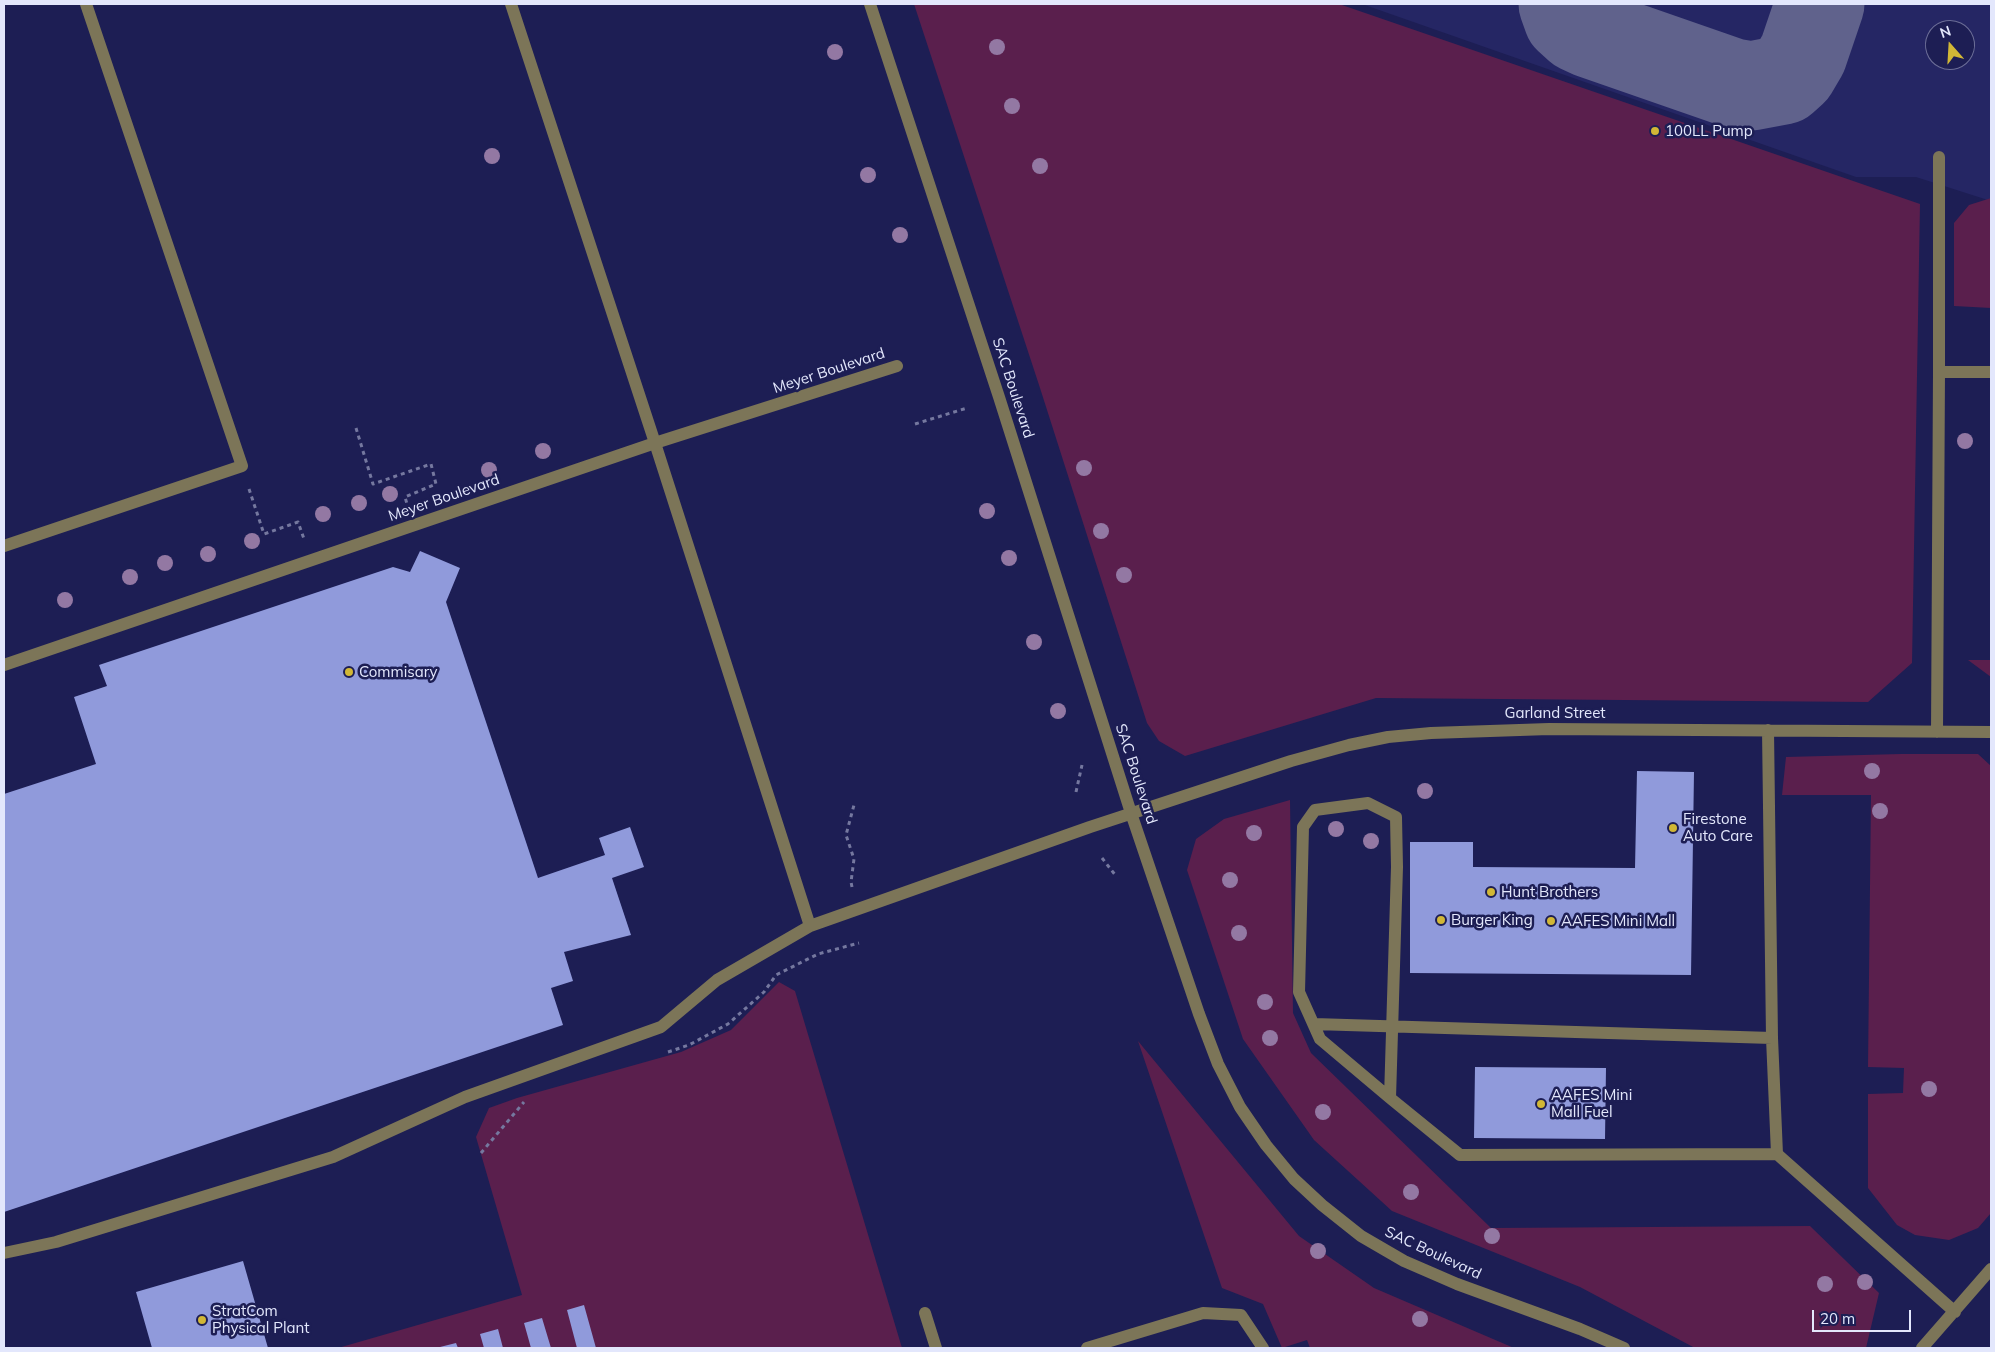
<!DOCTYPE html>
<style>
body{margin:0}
#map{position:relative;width:1995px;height:1352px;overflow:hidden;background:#1d1e54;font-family:Mulish,sans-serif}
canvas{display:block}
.frame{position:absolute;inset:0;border:5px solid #e3e7fc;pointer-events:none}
.north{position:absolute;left:1925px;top:20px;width:50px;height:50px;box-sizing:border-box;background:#1d1e54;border:1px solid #6c6e97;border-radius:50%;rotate:341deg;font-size:14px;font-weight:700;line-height:20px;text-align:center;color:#e3e7fc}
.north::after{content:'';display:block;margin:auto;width:18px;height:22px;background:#d1b736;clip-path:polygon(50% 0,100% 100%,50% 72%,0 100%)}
.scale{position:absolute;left:1812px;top:1310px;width:99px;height:22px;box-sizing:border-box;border:2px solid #e3e7fc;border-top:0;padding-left:6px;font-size:15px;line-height:18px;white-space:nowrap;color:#e3e7fc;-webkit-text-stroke:4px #1d1e54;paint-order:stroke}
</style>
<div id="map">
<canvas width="1995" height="1352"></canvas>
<div class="frame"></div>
<div class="north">N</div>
<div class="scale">20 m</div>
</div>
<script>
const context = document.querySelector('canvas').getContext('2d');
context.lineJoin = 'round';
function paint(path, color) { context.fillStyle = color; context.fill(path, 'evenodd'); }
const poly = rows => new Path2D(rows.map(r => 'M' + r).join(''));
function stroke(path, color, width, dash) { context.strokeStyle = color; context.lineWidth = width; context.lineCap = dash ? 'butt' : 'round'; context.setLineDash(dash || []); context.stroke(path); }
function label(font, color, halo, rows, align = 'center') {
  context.font = font + ' Mulish,sans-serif'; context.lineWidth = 5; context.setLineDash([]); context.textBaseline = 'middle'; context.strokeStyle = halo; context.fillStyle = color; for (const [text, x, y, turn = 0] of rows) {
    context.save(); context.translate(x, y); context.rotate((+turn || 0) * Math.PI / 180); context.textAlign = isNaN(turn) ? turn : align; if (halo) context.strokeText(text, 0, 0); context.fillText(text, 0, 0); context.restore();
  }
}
const built = poly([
 [1362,4,1991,4,1991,201,1916,177,1856,177],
 [1935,30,1965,30,1965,60,1935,60]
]);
const green = poly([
 [914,4,1339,4,1920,204,1912,663,1868,702,1376,698,1185,756,1159,741,1147,723,1040,388],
 [1991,198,1991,308,1954,306,1954,223,1969,205],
 [1968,660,1991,660,1991,677],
 [1901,754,1978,754,1991,766,1991,1213,1978,1228,1949,1240,1915,1235,1897,1225,1868,1188,1868,1094,1903,1093,1904,1068,1868,1067,1871,795,1782,795,1786,757],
 [1290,800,1293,1013,1311,1053,1491,1228,1810,1226,1879,1293,1866,1348,1695,1348,1580,1287,1392,1211,1314,1140,1243,1039,1187,870,1196,839,1224,819],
 [779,982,795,991,902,1348,338,1348,522,1295,476,1137,489,1108,517,1098,681,1052,731,1030],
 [1138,1041,1299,1236,1374,1288,1514,1348,1310,1348,1307,1340,1282,1348,1263,1304,1222,1288]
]);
const taxiway = poly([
 [1563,4,1568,18,1579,28,1592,34,1733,83,1751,86,1783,80,1793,71,1803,54,1820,4]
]);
const building = poly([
 [420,551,460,568,446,602,538,878,605,855,599,838,630,827,644,867,612,878,631,935,564,952,573,981,551,988,563,1025,4,1212,4,794,96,764,74,697,107,686,99,665,393,567,410,572],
 [1637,771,1694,772,1691,975,1410,973,1410,842,1473,842,1473,867,1635,868],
 [1475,1067,1606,1068,1605,1139,1474,1138],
 [243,1261,268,1348,152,1348,136,1292],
 [584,1305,596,1348,577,1348,567,1310],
 [542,1318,551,1348,531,1348,524,1323],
 [498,1329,503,1348,484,1348,480,1334],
 [456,1343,458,1348,436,1348]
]);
const path = poly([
 [915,424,967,408],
 [356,428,373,484,431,464,436,484,405,497,407,504],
 [249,489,264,534,298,522,304,539],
 [1076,792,1082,765],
 [1102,858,1116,876],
 [852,887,851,882,854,859,846,835,854,805],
 [668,1052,689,1045,728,1024,764,992,776,975,818,954,859,943],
 [481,1153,524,1102]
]);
const minor = poly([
 [511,4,655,443,810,926],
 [870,4,999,397,1131,813,1199,1014,1218,1064,1240,1107,1266,1145,1294,1179,1322,1205,1361,1236,1404,1261,1457,1284,1580,1329,1624,1348],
 [1939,372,1939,157],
 [4,546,242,466,86,4],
 [4,665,655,443,897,366],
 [1937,732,1939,372,1991,372],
 [1314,1024,1772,1038,1768,730],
 [1772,1038,1777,1154],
 [1390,1098,1397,867,1396,817,1368,803,1315,810,1303,827,1299,992,1320,1039,1390,1098,1460,1155,1777,1154,1955,1312],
 [4,1253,56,1242,333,1157,465,1097,661,1027,717,980,810,926,1090,827,1291,761,1349,745,1388,737,1431,733,1549,729,1991,732],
 [925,1313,936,1348],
 [1087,1348,1203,1313,1241,1315,1263,1348],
 [1922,1348,1991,1269]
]);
const trees = [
 [997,47],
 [835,52],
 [1012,106],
 [492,156],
 [1040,166],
 [868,175],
 [900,235],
 [1965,441],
 [543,451],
 [1084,468],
 [489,470],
 [390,494],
 [359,503],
 [987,511],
 [323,514],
 [1101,531],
 [252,541],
 [208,554],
 [1009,558],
 [165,563],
 [1124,575],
 [130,577],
 [65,600],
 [1034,642],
 [1058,711],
 [1872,771],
 [1425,791],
 [1880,811],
 [1336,829],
 [1254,833],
 [1371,841],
 [1230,880],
 [1239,933],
 [1265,1002],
 [1270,1038],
 [1929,1089],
 [1323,1112],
 [1411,1192],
 [1492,1236],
 [1318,1251],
 [1865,1282],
 [1825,1284],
 [1420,1319]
];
const markers = [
 [1655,131,5,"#d1b736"],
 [349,672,5,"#d1b736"],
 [1673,828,5,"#d1b736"],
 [1491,892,5,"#d1b736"],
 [1441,920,5,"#d1b736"],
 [1551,921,5,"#d1b736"],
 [1541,1104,5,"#d1b736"],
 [202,1320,5,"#d1b736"]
];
const poiNames = [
 ["100LL Pump",1665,131],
 ["Commisary",359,672],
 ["Firestone",1683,819],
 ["Auto Care",1683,836],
 ["Hunt Brothers",1501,892],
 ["Burger King",1451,920],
 ["AAFES Mini Mall",1561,921],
 ["AAFES Mini",1551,1095],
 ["Mall Fuel",1551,1112],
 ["StratCom",212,1311],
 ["Physical Plant",212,1328]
];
const streetNames = [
 ["Meyer Boulevard",829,371,-18],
 ["SAC Boulevard",1013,388,72],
 ["Meyer Boulevard",444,498,-19],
 ["Garland Street",1555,713],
 ["SAC Boulevard",1136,774,72],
 ["SAC Boulevard",1433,1253,25]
];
paint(built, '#252664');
paint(green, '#5a1f4d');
stroke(taxiway, '#60628c', 89);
paint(building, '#909adb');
stroke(path, '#75789f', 3, [4, 4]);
stroke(minor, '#7c7558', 12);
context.fillStyle = '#9378a3';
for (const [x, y] of trees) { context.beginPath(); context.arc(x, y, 8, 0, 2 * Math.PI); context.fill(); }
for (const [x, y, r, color] of markers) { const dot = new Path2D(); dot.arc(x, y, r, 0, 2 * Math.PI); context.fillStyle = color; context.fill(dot); stroke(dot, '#1d1e54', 2); }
label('15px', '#e3e7fc', '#1d1e54', poiNames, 'left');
label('15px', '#e3e7fc', '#1d1e54', streetNames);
</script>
